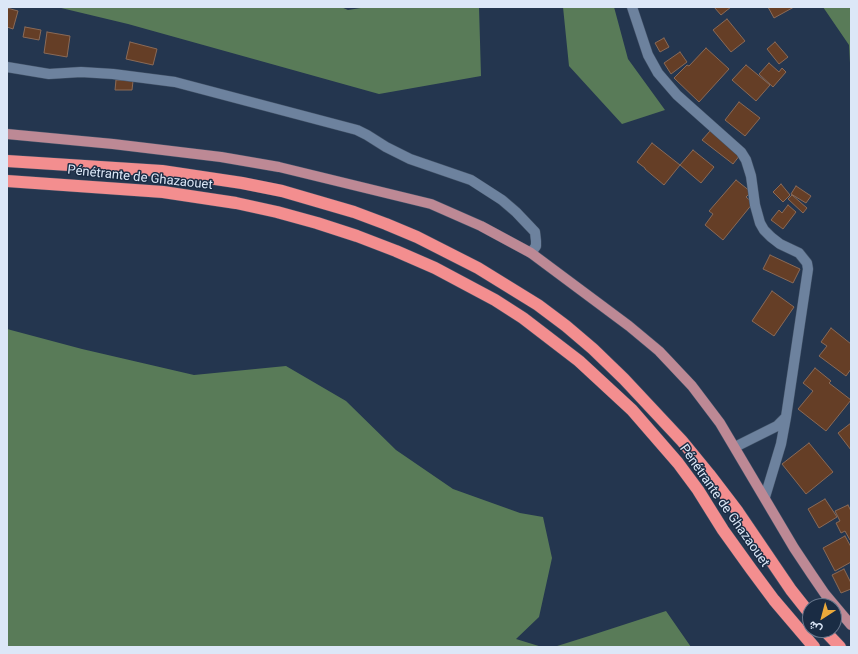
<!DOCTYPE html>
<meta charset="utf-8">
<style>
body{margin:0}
#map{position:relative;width:858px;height:654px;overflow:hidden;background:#24364f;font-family:Roboto,Vazirmatn,sans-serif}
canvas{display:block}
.frame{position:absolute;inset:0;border:8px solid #dce7f7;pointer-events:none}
.north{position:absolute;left:802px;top:598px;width:40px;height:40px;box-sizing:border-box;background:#1a2c44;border:1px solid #68778c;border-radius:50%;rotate:216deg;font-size:11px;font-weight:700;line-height:16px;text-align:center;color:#dce7f7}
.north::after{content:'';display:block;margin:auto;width:14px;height:18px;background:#eba93a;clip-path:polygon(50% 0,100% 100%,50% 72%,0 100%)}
</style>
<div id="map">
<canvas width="858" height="654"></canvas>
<div class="frame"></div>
<div class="north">ش</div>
</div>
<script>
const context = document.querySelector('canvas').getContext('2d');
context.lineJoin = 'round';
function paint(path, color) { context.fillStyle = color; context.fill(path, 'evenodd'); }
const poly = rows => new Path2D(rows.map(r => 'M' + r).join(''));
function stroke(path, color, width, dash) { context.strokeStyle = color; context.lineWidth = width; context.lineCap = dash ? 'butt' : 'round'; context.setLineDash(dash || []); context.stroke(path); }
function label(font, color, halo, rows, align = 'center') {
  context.font = font + ' Roboto,sans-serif'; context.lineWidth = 3; context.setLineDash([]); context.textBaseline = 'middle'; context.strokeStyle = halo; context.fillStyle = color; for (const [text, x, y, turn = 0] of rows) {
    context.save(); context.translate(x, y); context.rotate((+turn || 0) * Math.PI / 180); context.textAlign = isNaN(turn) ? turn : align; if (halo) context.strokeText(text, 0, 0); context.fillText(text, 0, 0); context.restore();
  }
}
const forest = poly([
 [57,7,341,7,348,10,367,7,479,7,481,76,379,94,128,24],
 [563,7,614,7,628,59,665,110,622,124,569,66],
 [823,7,851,7,851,81,849,45],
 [7,329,82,349,194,375,286,366,346,401,396,450,453,489,520,513,543,517,552,558,539,617,516,639,542,647,7,647],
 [666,611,691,647,554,647,589,636]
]);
const building = poly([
 [714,7,731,7,721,15,714,7],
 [768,7,794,7,774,18,768,7],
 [7,8,18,11,13,29,7,27,7,8],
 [727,19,745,41,731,52,713,30,727,19],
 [25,27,41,30,39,40,23,37,25,27],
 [47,32,70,36,67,57,44,53,47,32],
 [664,38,669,47,660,52,655,43,664,38],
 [130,42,157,49,153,65,126,59,130,42],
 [775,42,788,57,779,64,767,49,775,42],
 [706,48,729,69,699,102,674,78,687,65,689,66,706,48],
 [680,52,687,62,671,74,664,63,680,52],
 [769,63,779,72,782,68,786,72,773,87,759,74,769,63],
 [746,65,770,85,756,101,732,80,746,65],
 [116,80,133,81,132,90,115,90,116,80],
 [739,102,760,118,745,136,725,120,739,102],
 [710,131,740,155,733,164,702,140,710,131],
 [652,143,680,165,664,185,645,169,645,168,637,162,652,143],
 [693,150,714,167,701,183,680,165,693,150],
 [736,180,751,192,746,197,753,203,723,240,705,225,713,214,709,211,736,180],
 [781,184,790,195,783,202,773,192,781,184],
 [796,186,811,196,806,203,791,194,796,186],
 [792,195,807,208,803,213,788,199,792,195],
 [788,205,796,212,783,229,771,220,779,210,782,213,788,205],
 [770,255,800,269,793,283,763,269,770,255],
 [772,291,794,307,774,336,752,321,772,291],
 [831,328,851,344,851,369,846,376,819,356,827,346,821,342,831,328],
 [815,368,831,381,829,383,851,400,826,431,798,409,813,391,803,383,815,368],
 [851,423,851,450,838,433,851,423],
 [809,443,833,472,806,494,782,464,809,443],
 [825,499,837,517,819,528,808,509,825,499],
 [848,505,851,511,851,539,850,540,845,531,841,533,836,523,840,521,835,511,848,505],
 [845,536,851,547,851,562,835,571,823,548,845,536],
 [844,569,851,583,851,589,841,593,832,575,844,569]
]);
const minor = poly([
 [632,7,648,55,658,73,677,95,741,152,746,160,751,176,755,205,760,223,764,230,771,237,780,244,799,253,807,263,808,269,786,417,781,444,765,497],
 [7,67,49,74,81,72,113,74,175,82,357,130,367,135,386,147,410,159,471,180,502,200,516,212,535,232,536,241,536,246,531,253],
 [735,447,777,426,786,417]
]);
const primary = poly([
 [7,134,113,144,221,157,279,167,431,204,481,226,531,253,629,326,659,351,692,386,720,423,794,548,812,575,825,594,851,625]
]);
const motorway = poly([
 [7,161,162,171,242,183,282,191,354,212,386,224,417,237,478,268,538,305,566,326,593,349,624,379,682,441,709,474,738,512,791,590,810,614],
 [7,181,163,192,236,203,277,212,317,223,357,236,396,251,435,268,495,300,523,318,579,361,632,410,678,463,698,490,723,530,751,569,774,600,814,647],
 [824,630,840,647]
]);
const streetNames = [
 ["Pénétrante de Ghazaouet",140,178,6],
 ["Pénétrante de Ghazaouet",724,506,55]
];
paint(forest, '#597b58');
paint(building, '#653e26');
stroke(building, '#8a6a57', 1);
stroke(minor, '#425267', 11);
stroke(primary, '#425267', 11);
stroke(motorway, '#425267', 13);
stroke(minor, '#6d829e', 10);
stroke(primary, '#bd8995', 10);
stroke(motorway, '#f38e8f', 12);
label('13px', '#dce7f7', '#1a2c44', streetNames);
</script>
